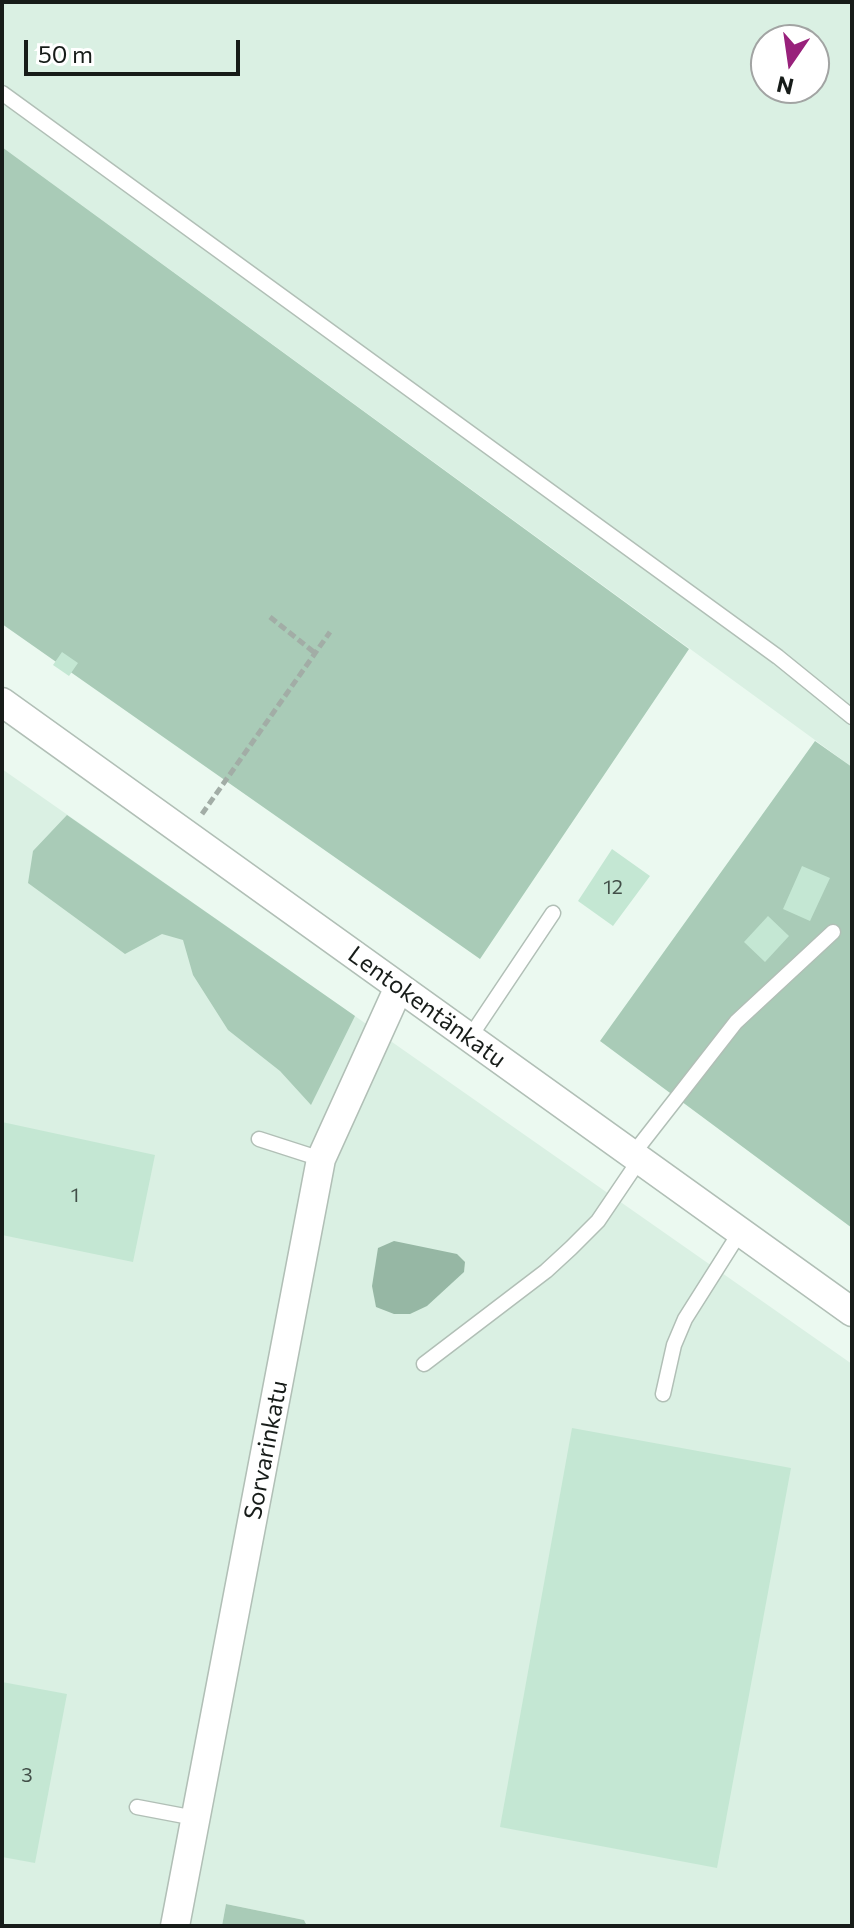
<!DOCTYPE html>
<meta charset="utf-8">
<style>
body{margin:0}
#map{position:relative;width:854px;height:1928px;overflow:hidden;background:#ebf9f0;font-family:Commissioner,sans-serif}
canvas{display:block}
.frame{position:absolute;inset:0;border:4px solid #171c19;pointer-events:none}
.north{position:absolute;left:750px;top:24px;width:80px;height:80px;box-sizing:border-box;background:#fff;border:2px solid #a2a4a3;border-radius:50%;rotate:193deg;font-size:22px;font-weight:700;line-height:32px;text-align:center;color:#171c19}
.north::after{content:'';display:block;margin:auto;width:28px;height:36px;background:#98217b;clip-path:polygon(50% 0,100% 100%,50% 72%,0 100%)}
.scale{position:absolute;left:24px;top:40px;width:216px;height:36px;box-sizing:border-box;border:4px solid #171c19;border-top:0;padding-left:10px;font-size:24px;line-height:28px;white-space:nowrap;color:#171c19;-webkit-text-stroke:6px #fff;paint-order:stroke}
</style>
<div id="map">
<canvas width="854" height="1928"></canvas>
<div class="frame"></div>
<div class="north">N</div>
<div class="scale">50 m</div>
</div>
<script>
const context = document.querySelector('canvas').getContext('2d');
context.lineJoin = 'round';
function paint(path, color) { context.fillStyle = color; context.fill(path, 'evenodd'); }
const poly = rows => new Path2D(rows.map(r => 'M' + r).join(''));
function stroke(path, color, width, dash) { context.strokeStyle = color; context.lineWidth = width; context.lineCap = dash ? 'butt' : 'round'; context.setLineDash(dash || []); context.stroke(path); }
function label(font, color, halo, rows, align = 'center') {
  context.font = font + ' Commissioner,sans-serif'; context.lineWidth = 8; context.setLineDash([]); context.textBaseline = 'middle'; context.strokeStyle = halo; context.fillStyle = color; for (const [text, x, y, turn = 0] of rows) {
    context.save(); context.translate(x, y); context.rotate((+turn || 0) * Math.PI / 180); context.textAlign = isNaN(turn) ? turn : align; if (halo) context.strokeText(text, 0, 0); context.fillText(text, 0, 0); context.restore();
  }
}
const built = poly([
 [2,2,852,2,852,767,2,147],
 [766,40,814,40,814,88,766,88],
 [2,769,852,1364,852,1926,307,1926,304,1920,226,1904,222,1926,2,1926]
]);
const forest = poly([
 [2,147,689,649,480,959,2,624],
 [815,741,852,767,852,1228,600,1041],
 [67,815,355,1016,311,1105,280,1071,228,1030,193,975,183,940,162,934,125,954,28,883,33,851],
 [226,1904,304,1920,307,1926,222,1926]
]);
const water = poly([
 [394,1241,457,1254,465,1262,464,1272,427,1306,410,1314,394,1314,376,1307,372,1286,378,1248]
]);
const building = poly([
 [62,652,78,663,69,676,53,665],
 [612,849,650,876,613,926,578,901],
 [802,866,830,878,810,921,783,909],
 [768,916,789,936,765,962,744,942],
 [2,1122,155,1155,133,1262,2,1235],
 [572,1428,791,1468,717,1868,500,1827],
 [2,1682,67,1694,35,1863,2,1857]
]);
const path = poly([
 [270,617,315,653],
 [202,814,330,632]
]);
const service = poly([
 [2,93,778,657,852,717],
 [470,1037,553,913],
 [259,1139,321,1159],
 [633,1154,736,1022,833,932],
 [424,1364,546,1271,571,1248,598,1221,640,1159],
 [663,1394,674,1345,685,1319,740,1232],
 [137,1807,195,1818]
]);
const minor = poly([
 [2,702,852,1312],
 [175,1926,321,1159,399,987]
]);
const numberNames = [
 ["12",613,887],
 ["1",75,1195],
 ["3",27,1775]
];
const streetNames = [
 ["Lentokentänkatu",427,1007,36],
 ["Sorvarinkatu",266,1450,-79]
];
paint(built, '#daf0e3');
paint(forest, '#a9cbb7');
paint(water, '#96b7a4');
paint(building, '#c4e7d3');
stroke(service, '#b1bfb6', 17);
stroke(minor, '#b1bfb6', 31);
stroke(path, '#a2ada6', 5, [8, 4]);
stroke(service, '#fff', 14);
stroke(minor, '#fff', 28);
label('20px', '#424f48', null, numberNames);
label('24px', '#171c19', '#fff', streetNames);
</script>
